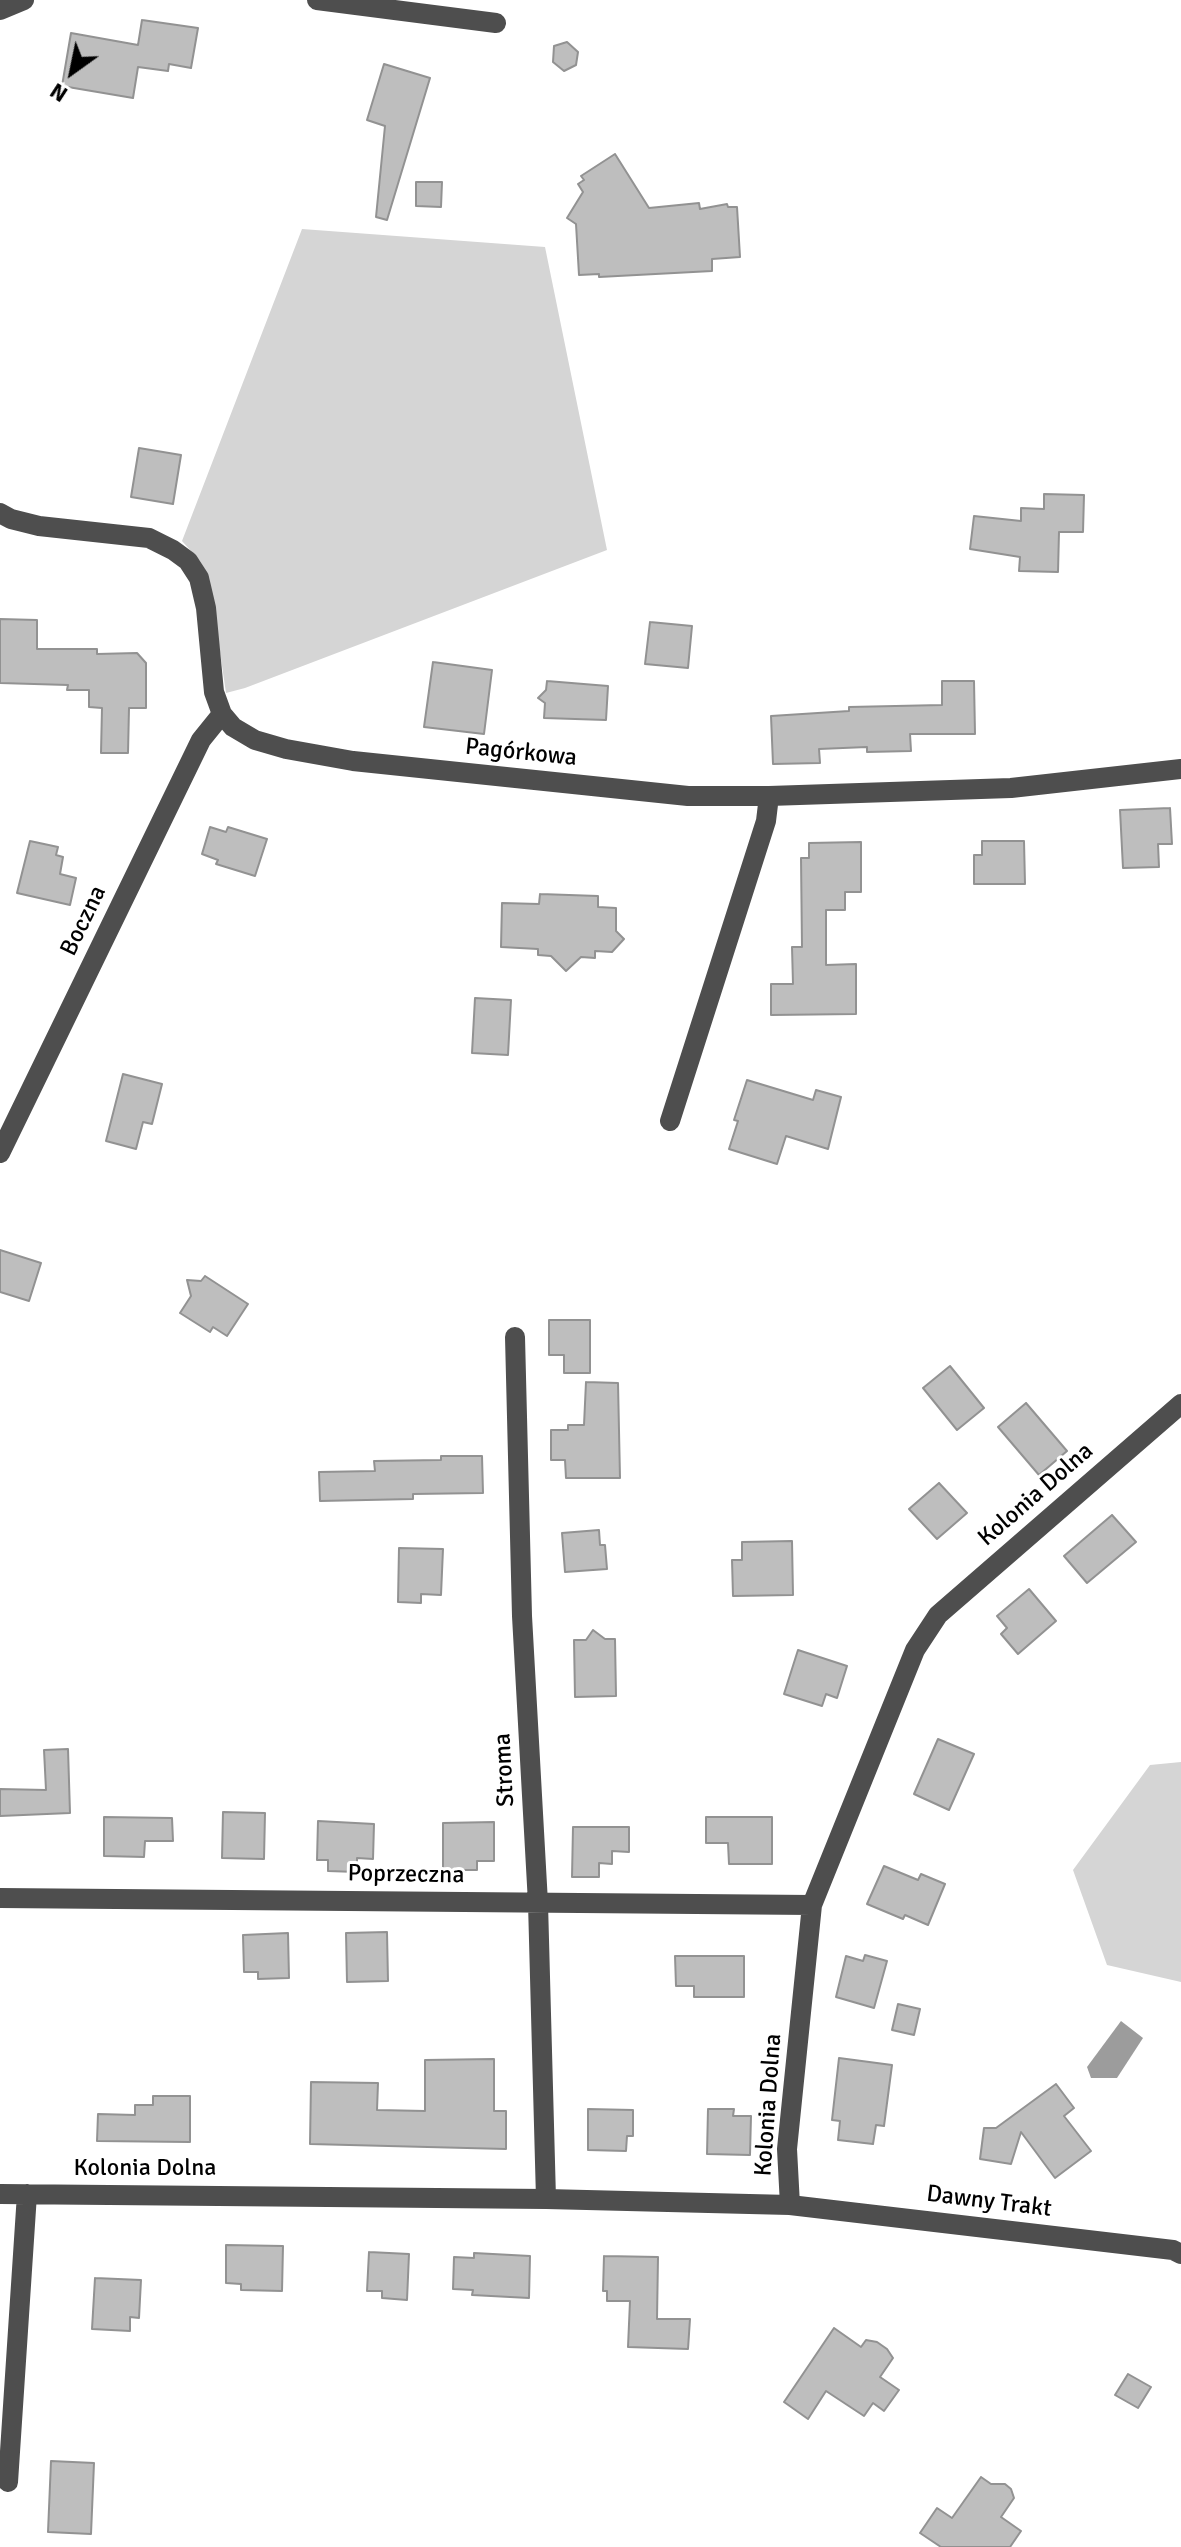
<!DOCTYPE html>
<meta charset="utf-8">
<style>
body{margin:0}
#map{position:relative;width:1181px;height:2547px;overflow:hidden;background:#fff;font-family:Signika,sans-serif}
canvas{display:block}
.north{position:absolute;left:32px;top:32px;width:80px;height:80px;-webkit-text-stroke:6px #fff;paint-order:stroke;rotate:213deg;font-size:22px;font-weight:700;line-height:32px;text-align:center;color:#000}
.north::after{content:'';display:block;margin:auto;width:28px;height:36px;background:#000;clip-path:polygon(50% 0,100% 100%,50% 72%,0 100%)}
</style>
<div id="map">
<canvas width="1181" height="2547"></canvas>
<div class="north">N</div>
</div>
<script>
const context = document.querySelector('canvas').getContext('2d');
context.lineJoin = 'round';
function paint(path, color) { context.fillStyle = color; context.fill(path, 'evenodd'); }
const poly = rows => new Path2D(rows.map(r => 'M' + r).join(''));
function stroke(path, color, width, dash) { context.strokeStyle = color; context.lineWidth = width; context.lineCap = dash ? 'butt' : 'round'; context.setLineDash(dash || []); context.stroke(path); }
function label(font, color, halo, rows, align = 'center') {
  context.font = font + ' Signika,sans-serif'; context.lineWidth = 6; context.setLineDash([]); context.textBaseline = 'middle'; context.strokeStyle = halo; context.fillStyle = color; for (const [text, x, y, turn = 0] of rows) {
    context.save(); context.translate(x, y); context.rotate((+turn || 0) * Math.PI / 180); context.textAlign = isNaN(turn) ? turn : align; if (halo) context.strokeText(text, 0, 0); context.fillText(text, 0, 0); context.restore();
  }
}
const green = poly([
 [302,229,545,247,607,550,245,688,226,693,209,577,200,561,182,541],
 [1181,1762,1181,1982,1107,1965,1073,1870,1150,1765]
]);
const water = poly([
 [1121,2021,1143,2038,1117,2078,1091,2078,1087,2067]
]);
const building = poly([
 [142,20,198,28,191,68,169,64,168,71,138,67,133,98,62,86,71,33,138,45,142,20],
 [567,42,578,52,576,65,564,71,553,62,554,46,567,42],
 [384,64,430,78,387,220,376,217,385,126,367,120,384,64],
 [615,154,649,208,699,203,700,209,727,204,728,207,737,207,740,257,712,259,712,271,599,277,599,274,579,275,576,224,567,218,583,192,578,184,584,180,581,176,615,154],
 [416,182,442,182,441,207,416,206,416,182],
 [139,448,181,455,173,504,131,497,139,448],
 [1044,494,1084,495,1083,532,1059,532,1058,572,1019,571,1020,557,970,549,974,516,1021,521,1021,508,1044,509,1044,494],
 [0,619,37,620,37,649,97,649,97,654,137,653,146,663,146,708,129,708,128,753,101,753,102,708,89,707,89,690,67,690,68,685,0,683,0,619],
 [650,622,692,626,688,668,645,664,650,622],
 [433,662,492,670,484,734,424,727,433,662],
 [547,681,608,686,606,720,544,718,545,703,538,698,546,690,547,681],
 [942,681,974,681,975,734,910,734,911,751,867,752,867,747,819,749,820,763,773,764,771,716,849,711,849,707,942,705,942,681],
 [1170,808,1172,844,1158,844,1159,867,1123,868,1120,810,1170,808],
 [210,827,226,832,228,827,267,839,255,876,216,864,218,860,202,854,210,827],
 [30,841,58,847,56,855,63,857,60,874,76,878,70,905,17,893,30,841],
 [982,841,1024,841,1025,884,974,884,974,855,982,855,982,841],
 [861,842,861,892,845,892,845,910,826,910,826,965,856,964,856,1014,771,1015,771,984,793,984,792,947,802,947,801,858,809,858,809,843,861,842],
 [540,894,598,896,598,907,616,908,616,931,624,939,612,952,595,951,595,958,581,957,566,971,551,956,538,955,538,949,501,947,502,903,539,904,540,894],
 [475,998,511,1000,508,1055,472,1053,475,998],
 [123,1074,162,1084,152,1124,143,1122,136,1149,106,1141,123,1074],
 [747,1080,813,1100,816,1090,841,1097,828,1149,786,1136,777,1164,729,1149,738,1121,734,1120,747,1080],
 [0,1250,41,1263,29,1301,0,1292,0,1250],
 [205,1276,248,1304,227,1336,213,1327,210,1332,180,1313,191,1296,187,1280,201,1281,205,1276],
 [549,1320,590,1320,590,1373,564,1373,564,1355,549,1355,549,1320],
 [950,1366,984,1408,957,1430,923,1388,950,1366],
 [586,1382,618,1383,620,1478,566,1478,565,1460,551,1460,551,1430,568,1430,568,1425,584,1425,586,1382],
 [1026,1403,1067,1451,1039,1475,998,1427,1026,1403],
 [441,1456,482,1456,483,1493,413,1494,413,1499,320,1501,319,1472,375,1471,374,1461,441,1460,441,1456],
 [939,1483,967,1513,937,1539,909,1509,939,1483],
 [1112,1515,1136,1542,1087,1583,1064,1556,1112,1515],
 [599,1530,600,1545,605,1545,607,1569,565,1572,562,1533,599,1530],
 [792,1541,793,1595,733,1596,732,1560,742,1560,742,1542,792,1541],
 [399,1548,443,1549,441,1595,421,1594,421,1603,398,1602,399,1548],
 [1029,1589,1056,1621,1018,1654,1001,1634,1007,1628,997,1616,1029,1589],
 [593,1630,605,1639,615,1639,616,1696,575,1697,574,1640,586,1640,593,1630],
 [798,1650,847,1666,837,1698,826,1694,822,1706,784,1694,798,1650],
 [938,1739,974,1754,949,1810,914,1794,938,1739],
 [68,1749,70,1813,0,1816,0,1789,46,1790,44,1750,68,1749],
 [223,1812,265,1813,264,1859,222,1858,223,1812],
 [104,1817,172,1818,173,1841,145,1841,144,1857,104,1856,104,1817],
 [706,1817,772,1817,772,1864,729,1864,728,1843,706,1843,706,1817],
 [318,1821,374,1824,373,1859,357,1858,357,1872,328,1871,328,1860,317,1860,318,1821],
 [494,1822,494,1861,477,1861,477,1870,443,1870,443,1823,494,1822],
 [573,1827,629,1827,629,1852,612,1851,612,1864,599,1863,599,1877,572,1877,573,1827],
 [884,1866,918,1880,921,1874,945,1884,928,1925,905,1915,903,1919,867,1904,884,1866],
 [387,1932,388,1981,347,1982,346,1933,387,1932],
 [288,1933,289,1978,258,1979,258,1972,244,1972,243,1935,288,1933],
 [865,1955,887,1961,874,2008,836,1997,846,1956,863,1961,865,1955],
 [675,1956,744,1956,744,1997,694,1997,694,1986,676,1986,675,1956],
 [898,2004,920,2009,914,2035,892,2030,898,2004],
 [839,2058,892,2065,884,2126,876,2125,873,2144,838,2140,840,2121,832,2120,839,2058],
 [494,2059,494,2111,506,2111,506,2149,310,2144,311,2082,378,2083,377,2110,425,2111,425,2060,494,2059],
 [1056,2084,1074,2108,1064,2116,1091,2151,1055,2178,1021,2132,1011,2164,980,2159,984,2128,996,2128,1056,2084],
 [153,2096,190,2096,190,2142,97,2141,98,2114,135,2115,135,2105,153,2105,153,2096],
 [588,2109,633,2110,633,2136,627,2136,626,2151,588,2150,588,2109],
 [708,2109,734,2109,733,2116,751,2116,750,2155,707,2154,708,2109],
 [226,2245,283,2246,282,2291,241,2290,241,2284,226,2283,226,2245],
 [369,2252,409,2254,407,2300,382,2298,382,2291,367,2291,369,2252],
 [474,2253,530,2256,529,2298,472,2295,473,2290,453,2289,454,2257,474,2258,474,2253],
 [604,2256,658,2257,657,2319,690,2319,688,2349,628,2347,630,2301,607,2301,607,2291,603,2291,604,2256],
 [95,2278,141,2280,139,2318,130,2317,130,2331,92,2329,95,2278],
 [834,2328,861,2347,866,2340,877,2342,887,2349,893,2358,880,2377,899,2390,884,2411,873,2403,864,2416,826,2391,808,2419,784,2402,834,2328],
 [1128,2374,1151,2387,1138,2408,1115,2395,1128,2374],
 [51,2461,94,2463,91,2534,48,2532,51,2461],
 [981,2477,991,2484,1005,2484,1011,2489,1014,2498,1001,2517,1021,2531,1010,2547,941,2547,920,2533,937,2508,952,2518,981,2477]
]);
const minor = poly([
 [317,0,496,23],
 [0,10,24,0],
 [0,513,11,519,39,526,149,538,173,550,188,561,199,578,206,608,214,692,222,714,233,727,255,740,286,749,353,761,688,796,769,796,1011,788,1181,769],
 [670,1121,766,821,769,796],
 [0,1153,201,740,222,714],
 [515,1337,522,1616,538,1903,546,2199],
 [0,1898,812,1905],
 [0,2194,546,2199,790,2205,787,2149,812,1905,915,1650,938,1615,1181,1404],
 [790,2205,1173,2250,1181,2254],
 [8,2482,27,2194]
]);
const streetNames = [
 ["Pagórkowa",521,753,6],
 ["Boczna",84,921,-64],
 ["Kolonia Dolna",1036,1495,-41],
 ["Stroma",505,1770,-93],
 ["Poprzeczna",406,1875,1],
 ["Kolonia Dolna",769,2105,-86],
 ["Kolonia Dolna",145,2169],
 ["Dawny Trakt",989,2202,7]
];
paint(green, '#d5d5d5');
paint(water, '#9c9c9c');
paint(building, '#bebebe');
stroke(building, '#929292', 2);
stroke(minor, '#4e4e4e', 20);
label('24px', '#000', '#fff', streetNames);
</script>
